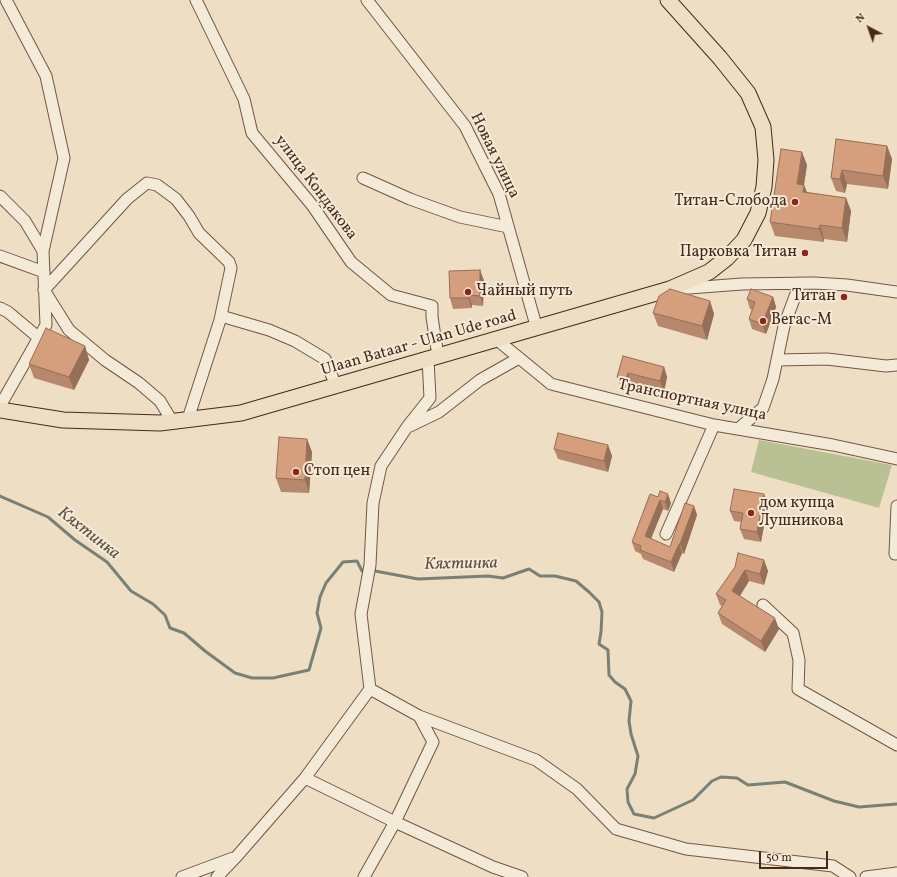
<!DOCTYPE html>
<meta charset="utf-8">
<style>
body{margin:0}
#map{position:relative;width:897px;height:877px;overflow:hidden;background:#eedec3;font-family:Vollkorn,serif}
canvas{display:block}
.north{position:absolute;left:849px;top:8px;width:40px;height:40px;-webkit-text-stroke:3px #f4ead8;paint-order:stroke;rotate:319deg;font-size:11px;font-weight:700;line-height:16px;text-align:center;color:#492819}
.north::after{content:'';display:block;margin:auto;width:14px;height:18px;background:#492819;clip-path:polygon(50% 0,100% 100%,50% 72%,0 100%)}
.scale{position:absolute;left:759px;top:851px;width:69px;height:18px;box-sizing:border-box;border:2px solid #492819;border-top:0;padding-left:5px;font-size:12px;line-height:14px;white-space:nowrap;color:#492819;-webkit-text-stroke:3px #f4ead8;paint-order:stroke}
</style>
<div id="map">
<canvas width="897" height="877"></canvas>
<div class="north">N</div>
<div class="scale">50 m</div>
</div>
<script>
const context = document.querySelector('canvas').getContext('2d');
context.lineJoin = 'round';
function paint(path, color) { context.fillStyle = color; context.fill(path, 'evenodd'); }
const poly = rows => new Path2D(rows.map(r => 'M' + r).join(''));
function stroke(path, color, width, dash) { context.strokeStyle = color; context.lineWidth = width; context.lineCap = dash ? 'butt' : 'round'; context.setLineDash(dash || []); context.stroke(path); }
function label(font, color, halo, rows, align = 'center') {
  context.font = font + ' Vollkorn,serif'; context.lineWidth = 4; context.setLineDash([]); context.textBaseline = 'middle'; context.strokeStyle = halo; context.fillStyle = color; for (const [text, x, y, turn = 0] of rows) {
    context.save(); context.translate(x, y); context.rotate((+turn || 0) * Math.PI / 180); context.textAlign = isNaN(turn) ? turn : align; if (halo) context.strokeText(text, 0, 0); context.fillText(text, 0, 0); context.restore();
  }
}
const green = poly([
 [759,440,892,465,879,508,751,472]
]);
const stream = poly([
 [0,496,48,517,75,540,107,562,131,591,153,604,165,615,170,628,184,633,205,651,235,673,252,678,273,678,309,670,321,628,317,613,320,597,326,583,343,562,357,561,362,571,366,571],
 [375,571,418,579,488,576,503,578,529,569,540,576,555,576,576,581,589,592,599,602,602,612,601,632,599,644,608,650,609,675,615,682,625,689,631,701,629,721,631,734,638,756,635,774,627,789,628,802,634,814,654,818,693,800,712,781,721,777,737,778,748,785,785,782,834,801,859,807,897,804]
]);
const minor = poly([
 [6,0,46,76,64,158,43,251],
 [196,0,244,99,252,133,312,205,351,262,391,295,432,306,432,317,438,356],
 [367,0,465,126,499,194,537,329],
 [363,178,410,199,460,217,508,227],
 [0,196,25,221,43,251,46,325,0,406],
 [0,256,44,272],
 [676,289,742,284,814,283,847,285,897,292],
 [0,308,8,312,39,338],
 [221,316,269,330,295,341,325,359,336,386],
 [496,339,551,384,714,425,833,445,897,459],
 [777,360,827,359,886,366,897,365],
 [172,421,160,401,139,383,105,360,69,330,44,290,127,199,147,183,157,185,176,199,189,216,199,233,229,262,231,268,220,320,188,419],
 [410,426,439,412,480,380,519,358],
 [738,429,763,408,773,379,784,326,800,283],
 [666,534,714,425],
 [895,554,897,506],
 [763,605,793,633,799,660,798,689,897,745],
 [370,689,419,716,536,760,577,789,616,829,686,849,833,866,850,877],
 [305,778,395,822,493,867,522,877],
 [182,877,233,858],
 [217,877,237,856,305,778,370,689,361,614,370,565,373,503,381,466,407,427,430,398,428,359],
 [364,877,395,822,433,742,419,716],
 [866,877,897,873]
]);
const major = poly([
 [0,410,63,420,160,423,241,413,670,289,709,272,727,258,744,240,758,213,764,187,766,160,763,127,748,93,720,58,668,0]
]);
const wall = poly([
 [836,139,887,146,892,159,888,189,847,184,845,193,836,191,831,178],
 [807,165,804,185,807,192,846,198,851,211,847,242,824,239,824,242,775,236,770,222],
 [480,270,484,281,483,306,472,305,472,308,453,309,450,298],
 [773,297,776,307,766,334,752,329,749,319,752,310,750,309,747,299],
 [710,301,714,314,707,340,658,326,653,313],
 [85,346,89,360,74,390,34,378,29,364],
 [623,356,664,367,667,377,664,392,631,383,629,389,621,387,617,377],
 [307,439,312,452,309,493,281,492,276,478],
 [608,445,612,456,608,472,558,459,554,449],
 [650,494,671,503,668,511,663,509,651,539,670,547,694,506,697,515,684,554,682,553,674,572,643,559,641,554,635,551,632,542],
 [768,504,761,542,744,539,740,529,741,522,734,521,730,511],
 [764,560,768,571,764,585,749,581,740,596,779,629,765,652,722,624,718,613,722,606,720,605,716,594,735,567]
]);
const shadedWall = poly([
 [887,146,892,159,888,189,883,176],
 [802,152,807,165,802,197,797,184],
 [842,170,847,184,845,193,840,179],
 [804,185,809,198,803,192],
 [846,198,851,211,847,242,842,228],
 [820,225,824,239,824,242,819,229],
 [480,270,484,281,483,306,480,296],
 [468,295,472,305,472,308,468,298],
 [773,297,776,307,766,334,762,324],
 [710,301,714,314,707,340,702,326],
 [85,346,89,360,74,390,69,377],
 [664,367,667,377,664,392,660,381],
 [628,373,631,383,629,389,626,379],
 [307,439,312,452,309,493,305,480],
 [608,445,612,456,608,472,604,461],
 [668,494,671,503,668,511,665,502],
 [764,494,768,504,761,542,757,532],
 [660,500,663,509,648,546,645,536],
 [694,506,697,515,684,554,680,544],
 [679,544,682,553,674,572,671,562],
 [764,560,768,571,764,585,760,574],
 [745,570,749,581,736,602,732,591],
 [775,618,779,629,765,652,761,641]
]);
const building = poly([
 [836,139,887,146,883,176,842,170,840,179,831,178,836,139],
 [781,149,802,152,797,184,804,185,803,192,846,198,842,228,820,225,819,229,770,222,781,149],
 [480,270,480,296,468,295,468,298,450,298,449,271,480,270],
 [670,289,710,301,702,326,653,313,659,296,670,289],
 [751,289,773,297,762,324,749,319,755,302,747,299,751,289],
 [46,328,85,346,69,377,29,364,46,328],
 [623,356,664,367,660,381,628,373,626,379,617,377,623,356],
 [558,433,608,445,604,461,554,449,558,433],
 [279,437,307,439,305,480,276,478,279,437],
 [734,489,764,494,757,532,740,529,743,513,730,511,734,489],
 [660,491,668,494,665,502,660,500,645,536,670,547,685,503,694,506,680,544,679,544,671,562,640,550,641,546,632,542,650,494,658,497,660,491],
 [738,553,764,560,760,574,745,570,732,591,775,618,761,641,718,613,726,600,716,594,735,567,738,553]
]);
const markers = [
 [795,202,4,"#8f2418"],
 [805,253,4,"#8f2418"],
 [468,292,4,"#8f2418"],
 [844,297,4,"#8f2418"],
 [763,321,4,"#8f2418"],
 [296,472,4,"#8f2418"],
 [751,513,4,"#8f2418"]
];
const streetNames = [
 ["Новая улица",494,156,64],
 ["улица Кондакова",315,188,53],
 ["Ulaan Bataar - Ulan Ude road",419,344,-16],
 ["Транспортная улица",692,401,12]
];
const poiNames = [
 ["Титан-Слобода",787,202,"right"],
 ["Парковка Титан",797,253,"right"],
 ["Чайный путь",476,292],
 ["Титан",836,297,"right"],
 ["Вегас-М",771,321],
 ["Стоп цен",304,472],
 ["дом купца",759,504],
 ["Лушникова",759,522]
];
const waterNames = [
 ["Кяхтинка",88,534,38],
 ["Кяхтинка",461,565,-1]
];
paint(green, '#b9c194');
stroke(stream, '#798177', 3);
stroke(minor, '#725644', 13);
stroke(major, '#492819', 17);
stroke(minor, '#f4ead8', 11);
stroke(major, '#eedec3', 15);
paint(wall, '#b7886c');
paint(shadedWall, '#956f58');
paint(building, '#d59e7d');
stroke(building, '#956f58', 1);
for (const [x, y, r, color] of markers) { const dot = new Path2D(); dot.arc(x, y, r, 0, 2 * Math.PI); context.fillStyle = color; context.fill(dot); stroke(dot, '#f4ead8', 1.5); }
label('16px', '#492819', '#f4ead8', streetNames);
label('16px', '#492819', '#f4ead8', poiNames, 'left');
label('italic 17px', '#5d4d40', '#f4ead8', waterNames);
</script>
